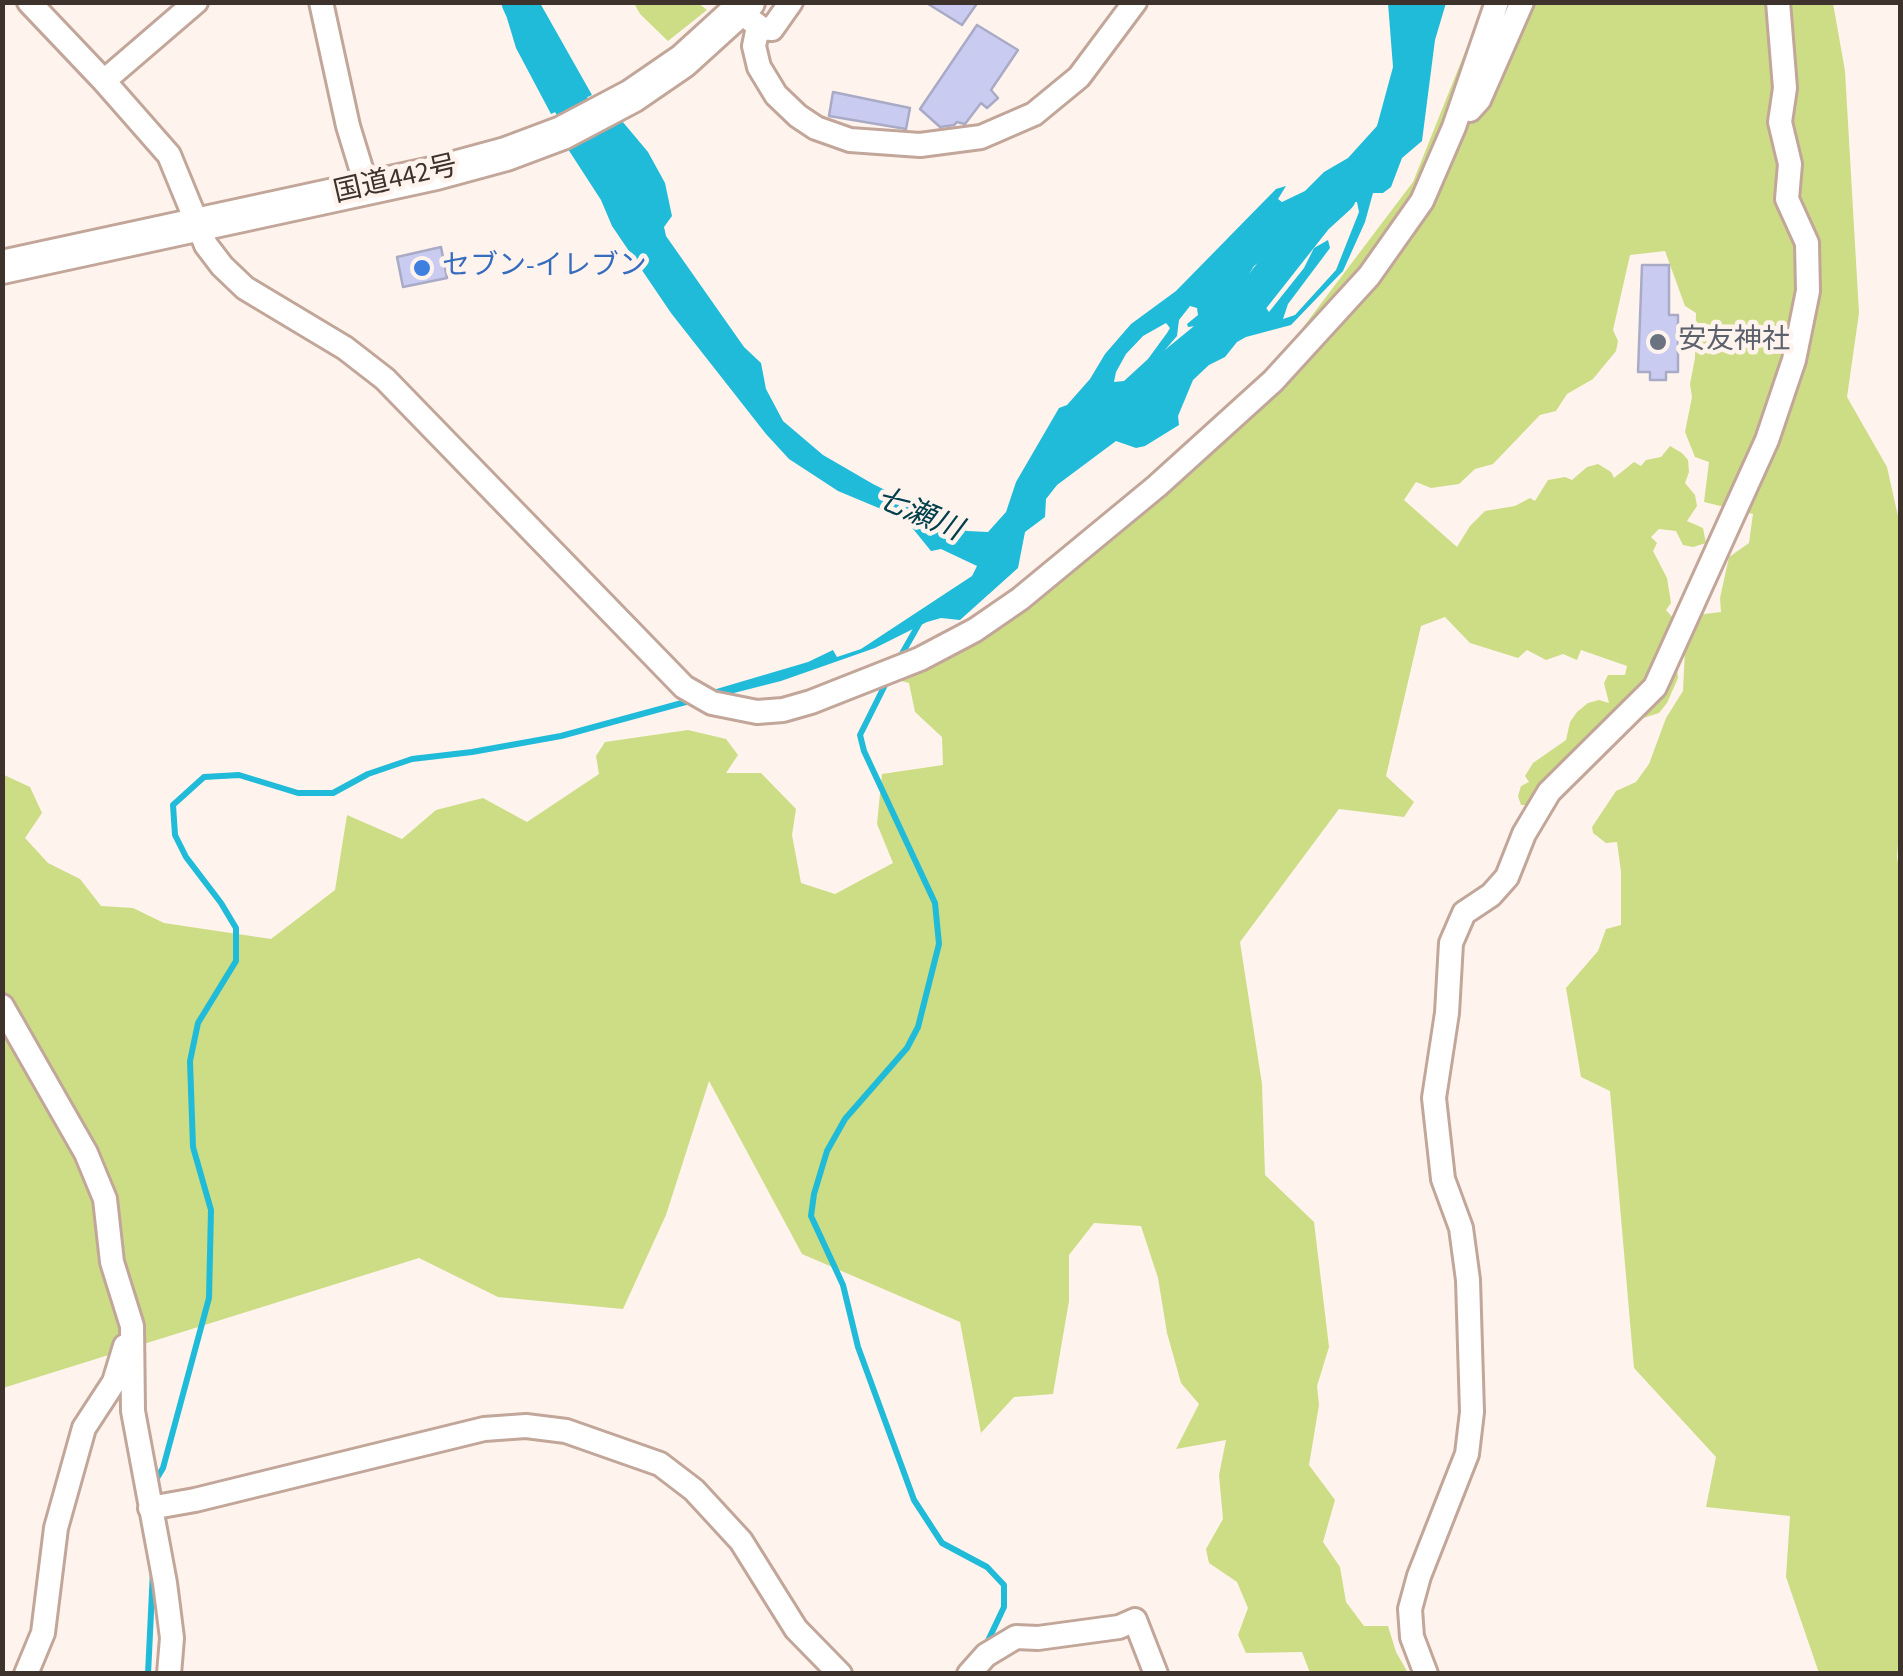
<!DOCTYPE html>
<meta charset="utf-8">
<style>
body{margin:0}
#map{position:relative;width:1903px;height:1676px;overflow:hidden;background:#fff3ed;font-family:"Source Sans 3",sans-serif}
canvas{display:block}
.frame{position:absolute;inset:0;border:5px solid #3d322c;pointer-events:none}
</style>
<div id="map">
<canvas width="1903" height="1676"></canvas>
<div class="frame"></div>
</div>
<script>
const context = document.querySelector('canvas').getContext('2d');
context.lineJoin = 'round';
function paint(path, color) { context.fillStyle = color; context.fill(path, 'evenodd'); }
const poly = rows => new Path2D(rows.map(r => 'M' + r).join(''));
function stroke(path, color, width, dash) { context.strokeStyle = color; context.lineWidth = width; context.lineCap = dash ? 'butt' : 'round'; context.setLineDash(dash || []); context.stroke(path); }
function label(font, color, halo, rows, align = 'center') {
  context.font = font + ' "Source Sans 3","Noto Sans JP",sans-serif'; context.lineWidth = 9; context.setLineDash([]); context.textBaseline = 'middle'; context.strokeStyle = halo; context.fillStyle = color; for (const [text, x, y, turn = 0] of rows) {
    context.save(); context.translate(x, y); context.rotate((+turn || 0) * Math.PI / 180); context.textAlign = isNaN(turn) ? turn : align; if (halo) context.strokeText(text, 0, 0); context.fillText(text, 0, 0); context.restore();
  }
}
const green = poly([
 [634,3,698,3,707,10,668,41,640,14],
 [1497,3,1833,3,1845,71,1859,313,1847,397,1887,467,1900,525,1900,820,1897,857,1900,873,1900,1673,1819,1673,1786,1577,1790,1516,1706,1507,1716,1457,1634,1368,1610,1091,1581,1077,1566,988,1598,951,1606,929,1621,925,1621,872,1617,842,1606,843,1593,833,1592,827,1616,791,1636,782,1649,764,1666,718,1683,691,1686,629,1697,615,1721,612,1720,598,1729,557,1749,543,1753,514,1704,502,1709,462,1695,457,1685,432,1692,397,1690,384,1695,358,1696,313,1685,306,1665,251,1630,255,1613,330,1618,341,1616,351,1593,379,1567,394,1556,411,1540,415,1493,464,1475,469,1459,484,1431,488,1416,482,1404,500,1457,547,1470,526,1485,511,1515,506,1530,498,1535,501,1548,480,1565,477,1572,480,1587,467,1598,464,1611,472,1614,478,1634,462,1641,466,1646,460,1661,457,1670,446,1682,453,1688,460,1689,472,1685,483,1695,495,1697,506,1687,521,1703,528,1706,543,1693,547,1683,545,1676,531,1659,529,1651,537,1657,543,1653,551,1667,578,1671,603,1666,610,1673,618,1678,678,1667,703,1659,713,1637,720,1528,805,1521,805,1518,796,1521,786,1529,782,1525,776,1533,763,1566,740,1570,722,1577,712,1588,703,1599,700,1609,703,1604,683,1608,675,1625,675,1627,666,1581,650,1577,660,1563,654,1546,660,1527,650,1518,658,1470,643,1445,617,1421,626,1386,776,1414,802,1404,817,1339,809,1240,942,1262,1084,1265,1175,1314,1222,1329,1347,1317,1386,1319,1405,1309,1465,1335,1500,1323,1542,1340,1567,1346,1602,1364,1626,1388,1626,1396,1652,1408,1673,1310,1673,1302,1652,1246,1653,1238,1635,1248,1608,1237,1582,1209,1563,1206,1549,1223,1519,1219,1475,1226,1440,1176,1449,1199,1404,1181,1383,1167,1333,1158,1278,1141,1226,1094,1223,1069,1255,1069,1301,1053,1394,1014,1397,981,1433,960,1322,802,1254,709,1081,666,1215,623,1309,498,1297,419,1258,3,1388,2,774,30,787,42,813,25,838,48,863,80,879,101,906,133,908,164,923,271,939,335,890,347,815,402,839,436,810,483,798,527,822,599,774,596,756,605,742,688,730,726,739,738,755,726,773,761,773,796,809,792,835,801,883,835,894,893,863,877,824,882,774,943,765,942,737,915,712,909,683,887,677,1004,612,1273,367,1413,182,1467,47]
]);
const water = poly([
 [506,3,540,3,592,95,551,114,516,48,507,18],
 [1388,3,1446,3,1435,40,1422,141,1402,158,1391,187,1383,193,1373,193,1365,222,1343,271,1291,325,1246,337,1237,342,1225,357,1209,365,1193,380,1178,416,1179,425,1145,446,1136,448,1116,441,1057,485,1046,499,1045,517,1025,532,1018,568,960,620,941,618,927,622,875,648,781,681,726,695,713,690,808,662,833,650,837,657,861,649,972,576,977,566,941,549,931,551,905,519,838,491,789,459,766,434,671,313,612,226,601,200,566,146,583,138,608,179,634,200,636,185,601,132,622,121,648,152,665,183,672,216,664,227,666,236,744,347,761,363,766,389,783,421,823,455,873,484,967,531,988,532,1006,512,1016,482,1059,408,1067,405,1090,379,1105,354,1131,324,1176,291,1276,189,1286,186,1278,199,1282,202,1305,191,1324,172,1348,158,1377,126,1393,67],
 [1347,201,1357,202,1359,212,1336,270,1295,315,1283,319,1288,304,1330,248,1328,240,1314,248,1304,268,1269,312,1253,289,1249,274,1254,266,1327,211],
 [1190,306,1197,308,1198,315,1187,324,1188,327,1196,326,1197,332,1180,364,1154,397,1117,428,1117,419,1143,386,1158,358,1177,336,1179,320],
 [1166,323,1170,328,1167,333,1148,359,1124,381,1114,382,1116,372,1126,354,1143,336]
]);
const stream = poly([
 [899,659,920,622],
 [888,679,860,735,864,751,935,903,939,944,918,1027,907,1048,845,1119,827,1151,814,1194,811,1216,843,1285,858,1347,914,1500,942,1543,987,1567,1004,1585,1004,1607,985,1647],
 [154,1483,163,1468,209,1298,211,1210,193,1147,190,1061,198,1023,236,961,236,928,221,903,186,857,175,835,173,805,204,777,239,775,298,793,333,793,368,774,412,759,472,752,561,736,693,700],
 [148,1674,153,1571]
]);
const river = poly([
 [519,2,550,69,647,233],
 [1092,432,1245,307,1316,217,1339,196]
]);
const building = poly([
 [925,2,978,2,962,25,925,2],
 [977,25,1018,50,991,90,998,98,987,108,981,103,965,124,957,122,954,125,940,127,920,109,977,25],
 [833,92,910,108,906,129,829,116,833,92],
 [441,247,447,278,403,287,397,257,441,247],
 [1642,265,1669,265,1669,315,1678,315,1678,372,1666,372,1666,380,1650,380,1650,372,1638,372,1642,265]
]);
const minor = poly([
 [29,2,104,81],
 [196,2,104,81,169,155,206,245,222,266,245,288,345,348,385,379,684,687,712,703,757,712,783,710,811,702,920,659,975,630,1020,599,1157,486,1273,381,1369,276,1422,201,1454,127,1497,2],
 [321,2,348,126,367,188],
 [748,18,761,28,772,29,791,2],
 [758,27,754,46,759,67,776,95,798,116,816,128,850,140,920,145,981,137,1034,114,1079,77,1135,2],
 [1470,110,1479,100,1522,2],
 [2,1006,86,1153,105,1199,112,1262,132,1326,133,1411,165,1583,172,1638,169,1674],
 [150,1508,195,1500,484,1429,526,1426,566,1431,660,1464,694,1490,741,1541,796,1629,840,1674],
 [26,1674,43,1633,56,1528,84,1428,114,1382,125,1346],
 [969,1674,986,1655,1016,1637,1038,1638,1119,1627,1135,1620,1156,1674],
 [1426,1674,1412,1637,1410,1609,1419,1576,1467,1454,1472,1412,1468,1280,1461,1228,1443,1179,1434,1098,1447,1013,1451,943,1464,913,1491,895,1507,877,1524,834,1549,792,1655,687,1767,440,1794,360,1808,291,1807,243,1787,199,1790,164,1780,122,1785,88,1778,2]
]);
const highway = poly([
 [2,267,436,173,506,154,562,133,632,96,683,61,748,2]
]);
const markers = [
 [422,268,10,"#3f7fe0"],
 [1658,342,10,"#6b7280"]
];
const streetNames = [
 ["国道442号",396,181,-13]
];
const shopNames = [
 ["セブン-イレブン",442,268]
];
const worshipNames = [
 ["安友神社",1678,342]
];
const waterNames = [
 ["七瀬川",918,516,23]
];
paint(green, '#ccdd85');
paint(water, '#20bbd8');
stroke(stream, '#20bbd8', 6);
stroke(river, '#20bbd8', 35);
paint(building, '#c9ccf0');
stroke(building, '#a9abc6', 2.5);
stroke(minor, '#c2a699', 28);
stroke(highway, '#c2a699', 38);
stroke(minor, '#fff', 22);
stroke(highway, '#fff', 32);
for (const [x, y, r, color] of markers) { const dot = new Path2D(); dot.arc(x, y, r, 0, 2 * Math.PI); context.fillStyle = color; context.fill(dot); stroke(dot, '#fff3ed', 4); }
label('28px', '#3d322c', '#fff3ed', streetNames);
label('28px', '#366cbe', '#fff3ed', shopNames, 'left');
label('28px', '#5b616d', '#fff3ed', worshipNames, 'left');
label('italic 30px', '#00404d', '#fff3ed', waterNames);
</script>
